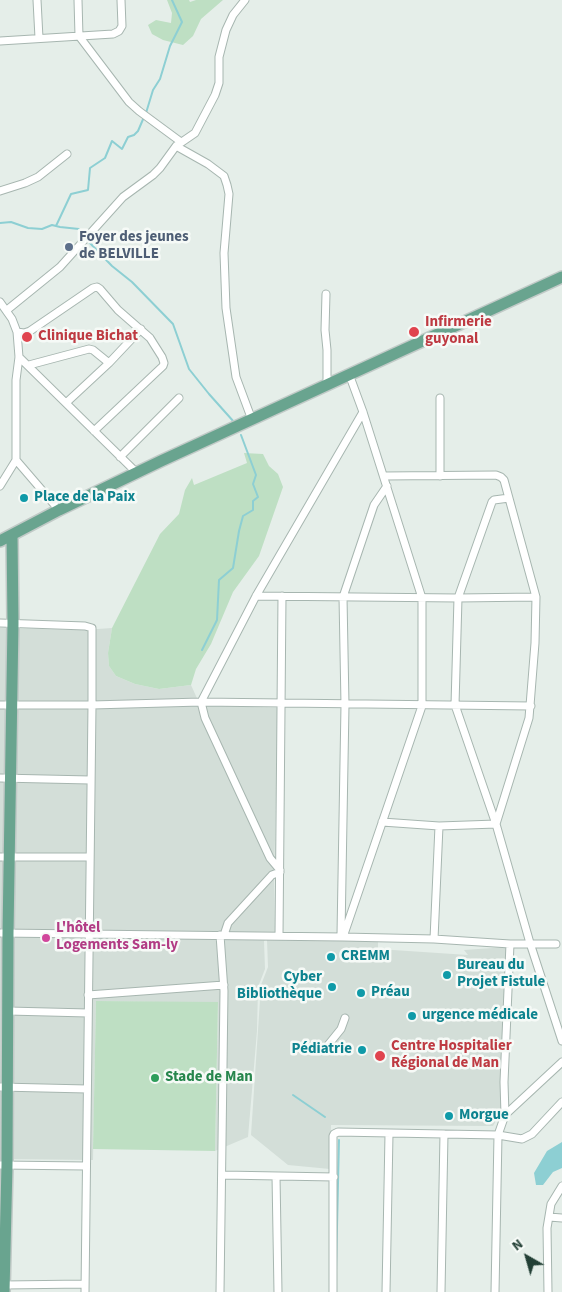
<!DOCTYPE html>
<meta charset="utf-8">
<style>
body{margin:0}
#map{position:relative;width:562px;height:1292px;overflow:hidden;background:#e5eee9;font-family:"Source Sans 3",sans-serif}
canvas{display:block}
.north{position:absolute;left:502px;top:1232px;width:50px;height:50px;-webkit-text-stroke:4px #f6faf7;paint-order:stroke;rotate:322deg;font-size:14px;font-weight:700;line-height:20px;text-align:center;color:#234036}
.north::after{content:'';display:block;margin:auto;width:18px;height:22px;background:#234036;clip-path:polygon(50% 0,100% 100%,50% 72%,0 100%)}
</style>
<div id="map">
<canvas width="562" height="1292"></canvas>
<div class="north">N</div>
</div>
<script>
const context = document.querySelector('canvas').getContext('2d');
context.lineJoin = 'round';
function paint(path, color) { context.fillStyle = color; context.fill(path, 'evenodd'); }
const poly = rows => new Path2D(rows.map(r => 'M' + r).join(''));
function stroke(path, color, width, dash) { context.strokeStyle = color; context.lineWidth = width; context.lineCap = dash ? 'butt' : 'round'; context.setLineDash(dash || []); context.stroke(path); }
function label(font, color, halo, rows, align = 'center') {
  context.font = font + ' "Source Sans 3",sans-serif'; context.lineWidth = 5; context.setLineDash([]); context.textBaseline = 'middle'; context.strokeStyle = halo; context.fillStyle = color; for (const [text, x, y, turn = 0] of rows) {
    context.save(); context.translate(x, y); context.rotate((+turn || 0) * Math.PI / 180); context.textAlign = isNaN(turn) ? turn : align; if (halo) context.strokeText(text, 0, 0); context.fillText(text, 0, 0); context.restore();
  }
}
const built = poly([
 [0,628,83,630,112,628,108,653,109,666,116,676,135,684,159,689,191,685,200,705,278,708,274,882,275,932,264,941,265,969,258,987,257,1031,248,1137,215,1151,218,1003,96,1001,93,1160,0,1159],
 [267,940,378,941,378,949,468,955,464,950,507,947,501,1112,493,1126,331,1125,330,1169,288,1165,251,1135,261,985,268,967]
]);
const green = poly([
 [167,0,189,0,190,2,196,0,223,0,201,19,193,36,183,45,163,40,152,34,148,25,156,20,171,23,172,13],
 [244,453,263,454,269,466,278,474,283,487,259,556,233,592,211,644,196,669,191,685,159,689,135,684,116,676,109,666,108,653,112,628,160,534,179,514,185,490,192,478,194,485,247,463],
 [96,1001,218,1002,215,1151,93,1149]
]);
const water = poly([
 [562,1142,562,1168,553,1172,543,1185,536,1185,534,1173,547,1151]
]);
const stream = poly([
 [146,113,153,90,160,79,170,46,182,22,172,0],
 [0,223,11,222,28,228,42,229,52,225,60,227,79,229,83,234],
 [56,226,71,194,88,190,90,168,105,158,112,141,122,149,128,137,134,135,138,131,144,117],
 [88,241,112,266,132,282,173,324,189,369,209,394,234,422],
 [202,650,217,620,219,580,233,568,239,531,243,516,253,510,253,501,258,497,253,484,256,475,241,435],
 [293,1095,325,1117],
 [336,1270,339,1140]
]);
const street = poly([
 [37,0,39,38],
 [78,0,79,36,129,102,139,111,181,142],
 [0,41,113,34,119,31,122,26,121,0],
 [176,146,208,164,224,176,227,185,229,194,224,253,226,308,236,377,252,420],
 [0,191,25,183,38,177,67,154],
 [326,294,325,330,327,350,327,385],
 [0,302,12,319,17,332,19,357,16,380,16,460,59,510],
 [7,310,60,267,123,197,153,175,160,168,176,146,195,133,215,95,219,83,219,57,226,30,233,15,245,0],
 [17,332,24,333,30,331,93,288,97,287,100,289,118,310,150,338,162,357,164,363,163,366,94,431],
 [19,357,137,473],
 [29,365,89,349,93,350,109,363],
 [66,403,109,363,141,329],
 [120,457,179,398],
 [440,476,440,398],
 [0,486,16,460],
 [509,498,494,500,492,502,458,598,455,705,496,824,530,943,562,1041],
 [256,596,458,598,536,597],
 [0,623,85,626,92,628,92,705,85,1292],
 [0,705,92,705,201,702,531,706],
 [0,778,90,780],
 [382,822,439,826,496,824,529,718,535,643,536,597,504,480,501,477,496,475,384,476],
 [0,857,89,857],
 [280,870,270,858,205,718,201,702,256,596,363,412],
 [0,933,343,937,434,939,510,944,556,944],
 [341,934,345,705,343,597,374,505,387,486],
 [224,935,228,923,272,875,280,872],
 [279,935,282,596],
 [343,937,422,706,422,598,363,412,349,374],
 [434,939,439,826],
 [88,995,224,985],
 [8,1011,88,1013],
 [324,1050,341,1029,345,1018],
 [0,1087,87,1089],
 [505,1115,504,1082,510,944],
 [0,1165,86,1166],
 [223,1175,334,1177],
 [276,1176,278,1292],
 [549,1217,562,1218],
 [4,1285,85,1284],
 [220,1292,224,991,220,935],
 [333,1292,333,1136,334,1134,338,1132,444,1134,498,1135,522,1139,532,1134,562,1102],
 [386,1292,389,1134],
 [441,1292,444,1134],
 [495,1292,498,1135,505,1115,562,1062],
 [548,1292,547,1228,551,1204,562,1186]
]);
const primary = poly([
 [0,541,59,510,161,461,562,277],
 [4,1292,7,1165,8,933,13,623,12,535]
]);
const markers = [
 [69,247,5,"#5c6f8a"],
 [414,332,6,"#e0444e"],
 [27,337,6,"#e0444e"],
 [24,498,5,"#0f9aa8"],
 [46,938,5,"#d1479c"],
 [331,957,5,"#0f9aa8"],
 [447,975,5,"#0f9aa8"],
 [332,987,5,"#0f9aa8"],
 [361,993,5,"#0f9aa8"],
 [412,1016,5,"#0f9aa8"],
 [362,1050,5,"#0f9aa8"],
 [380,1056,6,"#e0444e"],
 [155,1078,5,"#2e9e5b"],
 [449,1116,5,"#0f9aa8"]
];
const serviceNames = [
 ["Foyer des jeunes",79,238],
 ["de BELVILLE",79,255]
];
const healthNames = [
 ["Infirmerie",425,323],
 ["guyonal",425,340],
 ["Clinique Bichat",38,337],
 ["Centre Hospitalier",391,1047],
 ["Régional de Man",391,1064]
];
const cultureNames = [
 ["Place de la Paix",34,498],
 ["CREMM",341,957],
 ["Bureau du",457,966],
 ["Projet Fistule",457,983],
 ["Cyber",322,978,"right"],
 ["Bibliothèque",322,995,"right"],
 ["Préau",371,993],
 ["urgence médicale",422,1016],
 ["Pédiatrie",352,1050,"right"],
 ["Morgue",459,1116]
];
const hotelNames = [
 ["L'hôtel",56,929],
 ["Logements Sam-ly",56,946]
];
const leisureNames = [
 ["Stade de Man",165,1078]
];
paint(built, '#d3ded8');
paint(green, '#bedfc3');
paint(water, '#8dcfd3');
stroke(stream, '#8dcfd3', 2);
stroke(street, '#a7b6b0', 9);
stroke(primary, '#c1cac7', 14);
stroke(street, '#fff', 7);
stroke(primary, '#69a48f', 11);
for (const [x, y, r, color] of markers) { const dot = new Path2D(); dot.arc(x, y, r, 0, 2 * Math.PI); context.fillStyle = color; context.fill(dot); stroke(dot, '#f6faf7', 2); }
label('bold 15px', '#4e5e75', '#f6faf7', serviceNames, 'left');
label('bold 15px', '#be3a42', '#f6faf7', healthNames, 'left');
label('bold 15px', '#0d838f', '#f6faf7', cultureNames, 'left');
label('bold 15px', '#b23c85', '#f6faf7', hotelNames, 'left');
label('bold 15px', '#27864d', '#f6faf7', leisureNames, 'left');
</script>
